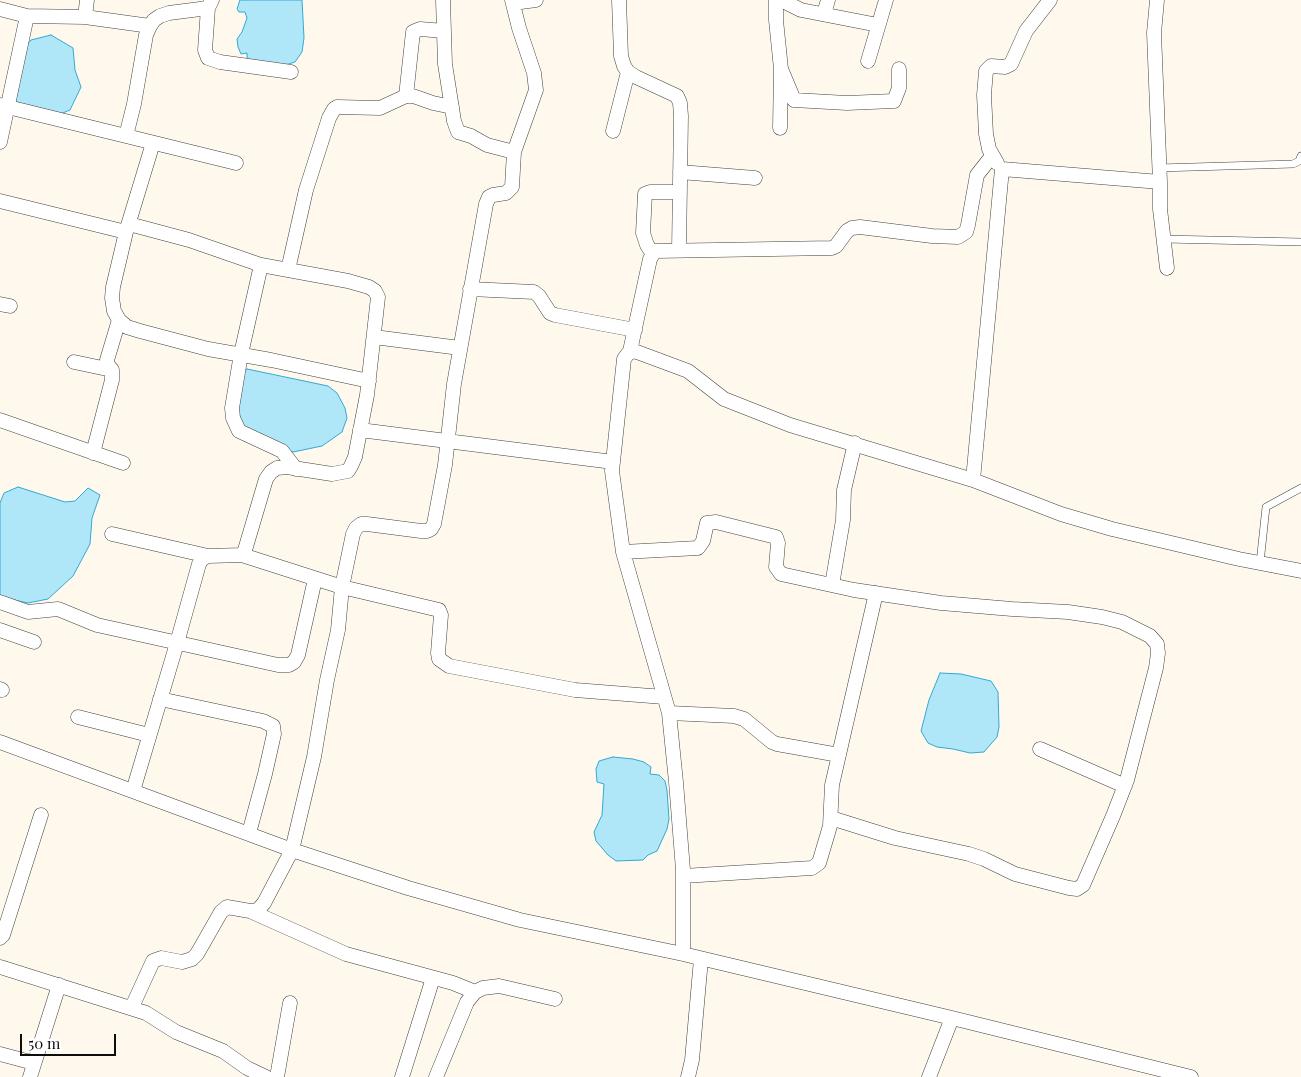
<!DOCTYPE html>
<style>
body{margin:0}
#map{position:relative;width:1301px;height:1077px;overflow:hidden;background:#fff9ed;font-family:"Playfair Display",serif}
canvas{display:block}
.scale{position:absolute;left:20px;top:1034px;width:96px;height:22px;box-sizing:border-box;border:2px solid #0d0d0d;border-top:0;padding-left:6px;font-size:15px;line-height:18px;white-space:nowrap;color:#0d0d0d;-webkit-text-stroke:4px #fff;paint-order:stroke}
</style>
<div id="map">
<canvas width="1301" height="1077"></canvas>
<div class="scale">50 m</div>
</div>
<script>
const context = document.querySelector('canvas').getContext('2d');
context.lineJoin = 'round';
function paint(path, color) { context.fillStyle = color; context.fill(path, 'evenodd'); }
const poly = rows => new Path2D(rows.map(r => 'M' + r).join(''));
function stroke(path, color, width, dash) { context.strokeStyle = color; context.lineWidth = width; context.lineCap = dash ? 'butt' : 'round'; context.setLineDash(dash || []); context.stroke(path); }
const water = poly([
 [240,0,302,0,304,38,302,52,295,62,285,65,252,61,247,58,247,53,241,54,238,47,237,39,242,32,247,18,245,12,239,12,237,9,240,0],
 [51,35,73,48,75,70,81,87,70,110,58,115,13,103,26,46,31,40,51,35],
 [247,369,328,386,337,393,345,408,347,418,342,432,322,446,293,452,284,449,242,426,236,400,242,373,247,369],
 [18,487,65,502,75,501,88,488,100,495,92,518,90,544,73,576,48,599,28,603,0,597,0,503,4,493,18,487],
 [940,673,961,674,991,681,998,692,999,727,997,737,984,752,970,753,953,749,937,747,928,743,921,731,929,700,940,673],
 [613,757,633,759,644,762,651,767,650,774,659,775,665,781,667,790,669,819,667,829,657,851,648,855,643,860,616,861,608,855,596,841,594,832,602,815,604,784,597,782,596,769,599,761,613,757]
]);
const lane = poly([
 [1159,168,1293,164,1299,161,1301,156],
 [1164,239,1301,242],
 [1260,563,1266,507,1301,488]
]);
const street = poly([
 [443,0,445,64,454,121,458,132,471,136,487,145,514,152],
 [619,0,621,56,624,66,628,72,636,77,677,96,680,103,681,116,679,250],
 [776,0,776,20,781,69,780,128],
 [781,0,801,10,878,25],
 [1157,0,1154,33,1160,182,1160,209,1167,268],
 [513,3,536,0],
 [208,8,205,50,208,58,220,62,291,72],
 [0,9,27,16,85,17,150,26],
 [824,14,828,0],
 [85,17,87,0],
 [868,61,886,0],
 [781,69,794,100,847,103,894,101,899,88,899,69],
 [406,96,413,32,420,29,444,31],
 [0,105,236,163],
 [613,131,628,72],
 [126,136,134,104,146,35,150,26,154,20,160,16,169,13,208,8,212,0],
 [0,142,27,16],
 [153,143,126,232,113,287,112,298,114,311,119,320,127,327,140,331,208,349,271,360,369,381],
 [997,163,989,149,986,134,984,95,986,71,991,66,1005,67,1011,64,1026,31,1050,0],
 [680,172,755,178],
 [0,201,126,232],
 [129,224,189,240,261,265,348,281,369,287,375,291,378,297,367,395,355,457,351,466,348,471,332,474,287,467,277,468,271,472,266,479,245,550,242,555,208,556,202,559,199,564,177,643,133,791],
 [653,254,647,245,643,233,645,194,650,192,680,192],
 [261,265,241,354,232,408,233,418,239,431,282,451,296,469],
 [288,270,306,190,329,118,334,109,337,107,380,108,406,96,413,96,433,103,452,107],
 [470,289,534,292,539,296,550,313,555,315,635,330],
 [0,304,10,306],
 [374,337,460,348],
 [630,351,650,259,653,254,656,251,832,248,836,246,847,231,852,228,860,227,932,236,958,237,966,232,968,225,977,175,992,156],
 [74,362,112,370],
 [0,420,123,463],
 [360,430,613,462],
 [93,453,112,380,112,370,108,365,107,360,119,320],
 [973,480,1002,169,1160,182],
 [112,534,208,556],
 [623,552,698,548,703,541,707,523,716,522,776,537,778,543,776,567,781,574,854,590,941,603,1012,609,1068,612,1102,617,1122,622,1150,636,1157,644,1158,653,1156,668,1127,780,1113,816,1083,885,1077,889,1069,888,1015,874,984,859,969,854,895,838,831,818],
 [242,555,342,587,439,610,441,615,438,653,439,659,449,666,575,690,664,697],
 [832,585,843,520,844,490,855,443],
 [0,602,28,612,58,609,97,625,278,665,289,665,294,662,298,655,315,579],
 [0,630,34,642],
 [0,689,2,690],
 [160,699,263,721,273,726,274,734,265,774,249,833],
 [669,713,734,716,744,719,772,742,777,744,839,755],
 [78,717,149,735],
 [0,742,292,850,408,888,520,920,683,954,952,1018,1191,1077],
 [1040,749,1125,786],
 [683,876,812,868,819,863,830,826,832,785,876,593],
 [250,911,346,954,453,983,475,992],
 [0,938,3,935,41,815],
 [683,954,683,870,676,782,669,713,623,552,612,471,624,359,630,351,637,352,688,371,724,399,790,425,973,480,1061,514,1112,529,1239,559,1301,571],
 [0,967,146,1013,176,1032,223,1051,247,1068,266,1077],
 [132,1007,153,961,161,958,182,962,192,959,197,954,221,912,227,907,250,911,258,910,264,903,292,850,314,757,327,680,338,630,342,587,353,534,356,528,361,524,367,524,421,531,427,531,431,529,434,524,445,465,454,384,486,204,489,197,493,195,506,193,512,187,514,152,536,90,534,73,519,28,512,0],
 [0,1054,34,1063],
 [30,1077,59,985],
 [277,1077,290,1003],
 [402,1077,433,978],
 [436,1077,467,1002,475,992,483,988,499,986,555,999],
 [688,1077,692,1060,701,959],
 [929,1077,952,1018]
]);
paint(water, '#afe7f8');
stroke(water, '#33a8d2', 1);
stroke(lane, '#404040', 8);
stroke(street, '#404040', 15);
stroke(lane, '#fff', 7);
stroke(street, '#fff', 14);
</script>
